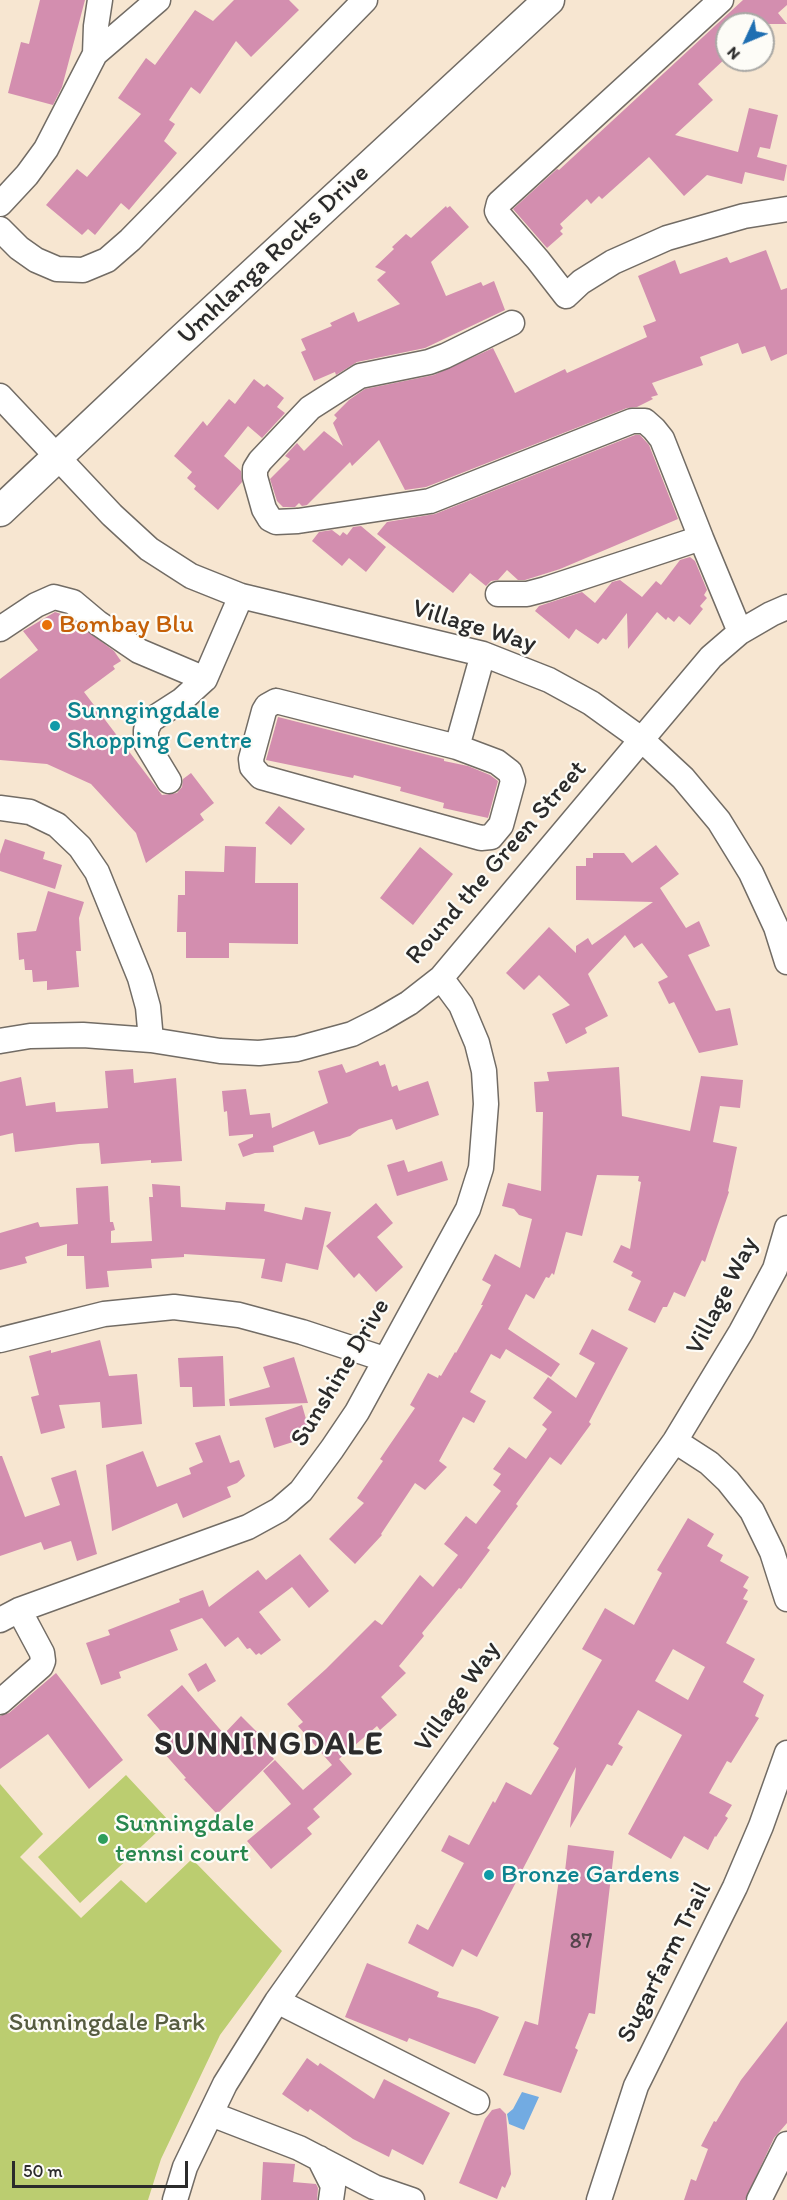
<!DOCTYPE html>
<style>
body{margin:0}
#map{position:relative;width:787px;height:2200px;overflow:hidden;background:#f7e6d1;font-family:Itim,sans-serif}
canvas{display:block}
.north{position:absolute;left:715px;top:12px;width:60px;height:60px;box-sizing:border-box;background:#fdfcf7;border:2px solid #a9a8a5;border-radius:50%;rotate:226deg;font-size:16px;font-weight:700;line-height:24px;text-align:center;color:#2b2b2b}
.north::after{content:'';display:block;margin:auto;width:21px;height:27px;background:#1f6fb2;clip-path:polygon(50% 0,100% 100%,50% 72%,0 100%)}
.scale{position:absolute;left:12px;top:2161px;width:176px;height:27px;box-sizing:border-box;border:3px solid #2b2b2b;border-top:0;padding-left:8px;font-size:18px;line-height:21px;white-space:nowrap;color:#2b2b2b;-webkit-text-stroke:4px #fdfcf7;paint-order:stroke}
</style>
<div id="map">
<canvas width="787" height="2200"></canvas>
<div class="north">N</div>
<div class="scale">50 m</div>
</div>
<script>
const context = document.querySelector('canvas').getContext('2d');
context.lineJoin = 'round';
function paint(path, color) { context.fillStyle = color; context.fill(path, 'evenodd'); }
const poly = rows => new Path2D(rows.map(r => 'M' + r).join(''));
function stroke(path, color, width, dash) { context.strokeStyle = color; context.lineWidth = width; context.lineCap = dash ? 'butt' : 'round'; context.setLineDash(dash || []); context.stroke(path); }
function label(font, color, halo, rows, align = 'center') {
  context.font = font + ' Itim,sans-serif'; context.lineWidth = 4.5; context.setLineDash([]); context.textBaseline = 'middle'; context.strokeStyle = halo; context.fillStyle = color; for (const [text, x, y, turn = 0] of rows) {
    context.save(); context.translate(x, y); context.rotate((+turn || 0) * Math.PI / 180); context.textAlign = isNaN(turn) ? turn : align; if (halo) context.strokeText(text, 0, 0); context.fillText(text, 0, 0); context.restore();
  }
}
const green = poly([
 [126,1775,169,1821,80,1903,38,1857],
 [0,1784,43,1834,20,1857,81,1918,121,1880,146,1903,192,1859,282,1951,220,2035,161,2159,148,2200,0,2200]
]);
const water = poly([
 [522,2092,539,2097,524,2130,509,2124,507,2114,513,2109]
]);
const building = poly([
 [40,0,85,0,62,87,53,105,8,93,21,42,29,44],
 [234,0,289,0,299,10,251,57,236,41,200,94,191,87,169,120,175,124,164,141,177,153,129,210,121,203,95,235,88,229,82,235,46,205,77,169,87,177,141,114,118,98,146,58,155,65,195,10,213,21],
 [743,0,787,0,787,5,778,13,787,24,727,24,727,57,698,84,713,100,675,135,738,152,749,108,778,115,770,149,760,147,757,157,787,165,784,181,745,172,742,184,707,175,684,196,649,157,602,199,599,196,591,204,587,199,560,224,563,228,560,231,563,234,547,248,513,209,557,169,559,170],
 [446,206,447,208,450,206,469,227,431,262,446,296,481,282,483,286,494,281,505,310,425,348,357,362,336,375,335,372,314,381,301,352,306,350,301,339,332,326,330,323,354,312,358,322,400,304,377,280,386,272,375,267,394,249,392,247,406,234,411,238],
 [766,250,781,290,787,288,787,354,771,361,765,346,742,354,738,343,700,357,703,365,652,383,658,395,651,397,653,399,637,407,627,408,426,487,405,490,379,440,352,466,350,462,307,505,302,506,299,503,295,507,283,507,277,501,270,479,290,459,285,456,297,443,304,451,324,431,343,446,333,423,337,418,334,415,349,400,365,389,434,375,493,348,515,393,565,369,567,373,647,337,643,326,656,321,638,276,675,260,680,274,727,257,730,263],
 [254,379,264,387,267,384,284,398,277,407,285,413,262,438,248,426,224,456,241,471,242,482,218,510,194,489,196,486,187,478,192,472,174,456,203,421,207,426,229,399,235,404],
 [635,435,640,435,649,445,678,519,560,569,525,580,518,580,507,570,498,580,491,581,486,586,470,573,453,593,377,534,387,522,435,514],
 [361,526,386,547,366,572,349,558,342,566,312,541,319,532,332,530,340,536,343,532,347,535,353,527],
 [690,557,695,561,707,590,704,595,707,598,700,606,703,609,690,625,679,616,674,622,668,617,666,620,657,612,628,649,627,613,606,640,603,638,598,644,576,629,569,639,535,611,539,606,582,592,595,603,612,582,620,580,642,597,656,581,661,585,680,560],
 [55,612,61,614,70,626,75,622,114,651,121,661,113,666,115,669,84,692,162,795,177,793,182,787,183,779,191,773,214,803,200,814,204,820,146,863,136,833,91,784,47,764,0,760,0,679,38,650,23,631],
 [278,717,444,759,444,761,468,766,490,775,498,781,488,818,443,808,444,803,400,791,401,787,354,775,353,778,266,760],
 [279,806,305,829,291,845,265,823],
 [5,839,45,852,43,859,62,865,55,889,0,871,0,854],
 [656,845,679,874,660,888,686,928,699,921,710,946,688,955,716,1011,730,1008,738,1045,699,1053,674,1002,669,1004,658,982,668,977,642,943,634,948,625,935,588,974,608,1016,585,1028,587,1033,566,1044,552,1014,570,1005,539,975,524,990,506,973,549,927,576,953,576,946,588,938,592,945,653,902,576,900,576,866,586,866,586,858,593,858,593,853,624,853,632,863],
 [225,846,256,847,255,883,298,883,298,944,229,943,229,958,186,958,186,932,177,932,178,895,185,895,185,871,224,872],
 [420,847,453,874,413,925,380,898],
 [48,891,84,902,79,918,81,951,76,951,79,987,47,990,47,981,33,982,32,970,25,970,24,959,19,960,17,933,36,931],
 [378,1061,380,1066,385,1064,392,1087,397,1085,399,1091,428,1081,439,1115,396,1130,392,1119,359,1129,350,1136,319,1145,314,1131,273,1146,274,1152,255,1153,243,1157,238,1144,253,1137,253,1134,229,1136,227,1111,224,1112,222,1091,246,1089,250,1115,270,1113,272,1128,328,1103,318,1071,342,1064,346,1073],
 [619,1067,622,1116,690,1131,701,1076,743,1080,740,1108,720,1106,713,1142,737,1147,728,1191,729,1192,705,1262,702,1260,685,1297,674,1292,667,1307,663,1307,655,1323,628,1310,641,1281,631,1276,633,1272,613,1262,621,1245,630,1249,641,1182,638,1181,639,1176,597,1175,582,1236,566,1232,554,1275,552,1273,549,1278,546,1277,534,1299,526,1294,508,1329,560,1364,551,1377,506,1349,500,1359,491,1354,470,1392,486,1401,474,1423,463,1417,439,1461,447,1467,425,1490,415,1483,381,1534,382,1535,355,1564,329,1539,364,1503,357,1498,383,1461,380,1459,415,1408,410,1405,428,1373,438,1378,439,1375,441,1376,455,1352,456,1353,483,1305,481,1305,491,1285,482,1280,495,1254,520,1268,532,1219,519,1215,514,1209,502,1206,508,1183,541,1191,543,1112,536,1112,534,1082,549,1081,547,1072],
 [133,1069,134,1083,176,1078,182,1161,151,1163,151,1160,101,1164,99,1143,79,1144,15,1152,13,1133,0,1136,0,1082,21,1077,26,1106,55,1102,56,1112,108,1108,105,1071],
 [404,1160,408,1172,442,1161,448,1180,397,1196,387,1165],
 [152,1184,180,1186,181,1207,225,1210,226,1202,265,1204,264,1211,302,1220,305,1207,331,1212,318,1270,286,1263,282,1282,261,1278,265,1259,184,1254,184,1257,151,1259,152,1268,107,1271,109,1287,86,1289,84,1256,67,1256,67,1244,25,1257,27,1263,0,1270,0,1233,38,1222,40,1227,78,1224,76,1188,108,1186,110,1222,113,1222,115,1230,111,1231,111,1243,152,1241,149,1197,153,1197],
 [376,1203,393,1223,377,1237,403,1267,376,1292,359,1273,354,1278,326,1246],
 [592,1329,628,1348,589,1422,591,1424,561,1465,550,1457,516,1504,518,1506,487,1548,490,1550,461,1589,459,1588,422,1633,424,1636,399,1666,406,1673,381,1697,397,1715,380,1730,377,1726,339,1759,352,1774,313,1809,320,1817,307,1828,312,1834,271,1869,247,1841,291,1804,263,1771,275,1760,303,1790,332,1765,298,1726,303,1722,287,1704,326,1669,375,1620,382,1625,420,1575,433,1587,458,1555,444,1544,466,1516,476,1524,501,1491,493,1485,501,1474,493,1469,509,1447,526,1459,547,1429,542,1425,552,1412,533,1398,548,1377,576,1398,595,1363,579,1354],
 [100,1340,109,1376,137,1374,142,1424,102,1428,100,1402,59,1405,65,1428,41,1434,31,1397,39,1395,29,1356,51,1350,51,1353],
 [223,1356,225,1406,193,1407,192,1387,180,1387,178,1358],
 [294,1357,308,1403,230,1406,229,1399,270,1387,263,1367],
 [302,1405,308,1426,293,1431,296,1441,274,1448,265,1418],
 [220,1435,230,1463,239,1460,245,1476,237,1483,227,1487,231,1497,183,1518,177,1503,112,1531,106,1465,143,1451,157,1487,191,1474,189,1468,203,1462,195,1443],
 [0,1456,2,1456,25,1517,60,1505,51,1478,76,1470,97,1554,77,1561,71,1541,44,1550,41,1542,0,1556],
 [688,1518,714,1534,707,1546,723,1555,720,1561,749,1577,743,1587,748,1590,743,1599,748,1601,726,1643,755,1659,743,1682,764,1695,755,1716,759,1718,731,1763,727,1761,709,1793,732,1805,725,1816,728,1818,716,1837,715,1836,708,1850,684,1836,671,1859,628,1834,682,1735,638,1710,618,1744,623,1747,612,1766,607,1764,570,1828,576,1767,477,1957,462,1949,453,1967,408,1943,417,1924,428,1930,464,1863,441,1851,449,1835,469,1845,493,1801,495,1803,506,1782,531,1795,559,1748,553,1744,602,1660,582,1649,605,1608,634,1625,662,1573,657,1570],
 [673,1649,705,1667,688,1700,655,1681],
 [300,1554,329,1591,309,1608,292,1587,259,1612,281,1640,261,1655,259,1653,256,1655,250,1648,247,1649,238,1637,225,1647,202,1618,170,1630,178,1650,119,1672,121,1678,101,1685,86,1643,110,1635,108,1630,180,1602,179,1599,203,1590,209,1607,258,1570,266,1580],
 [206,1663,216,1681,198,1692,188,1674],
 [56,1673,123,1760,89,1789,48,1734,0,1769,0,1716,9,1713],
 [182,1685,224,1734,241,1716,257,1732,253,1736,274,1759,217,1814,184,1779,186,1778,156,1744,165,1736,147,1715],
 [568,1845,614,1851,595,2014,589,2013,575,2048,578,2050,561,2093,503,2075,525,2021,538,2025,559,1879,564,1880],
 [367,1963,439,1992,437,1997,479,2009,499,2017,475,2064,409,2038,407,2042,345,2017],
 [787,2021,787,2123,774,2138,745,2200,684,2200,691,2179,696,2181,708,2149,701,2146,714,2121,716,2122,741,2080],
 [307,2058,318,2066,320,2063,374,2099,384,2079,450,2113,423,2165,392,2149,389,2157,353,2139,310,2109,308,2112,282,2094],
 [500,2108,506,2114,511,2174,505,2188,502,2186,497,2199,459,2183,485,2119,492,2110],
 [263,2162,295,2164,293,2182,316,2184,318,2188,317,2200,261,2200]
]);
const minor = poly([
 [721,0,499,203,497,211,499,215,538,260,566,296,581,282,613,262,667,238,744,216,787,209],
 [95,54,158,0],
 [0,204,27,175,46,149,95,54,96,26,100,0],
 [0,229,19,248,36,260,57,269,83,270,107,260,130,240,365,0],
 [512,323,445,356,429,362,360,376,310,408,260,461,255,469,255,477,264,509,270,519,276,522,298,521,430,501,632,421,645,421,654,429,662,439,701,538],
 [0,396,112,515,149,549,191,576,241,596,483,654,549,680,591,703,641,739,683,778,719,821,751,873,776,927,787,962],
 [498,594,527,594,546,589,701,538,740,632],
 [0,629,36,605,54,597,73,602,98,623,139,651,205,679],
 [276,701,457,747,497,762,510,772,513,781,501,825,491,837,481,838,261,777,252,767,251,759,264,711,267,706,276,701],
 [457,747,483,654],
 [169,781,146,743,146,730,151,720,182,700,205,679,241,596],
 [0,808,30,812,57,825,80,847,97,872,140,978,148,1007,151,1040],
 [0,1041,30,1036,83,1035,151,1040,220,1051,259,1053,297,1049,352,1034,380,1020,409,1003,441,978,711,657,740,632,771,614,787,607],
 [0,1340,104,1314,174,1307,239,1315,302,1332,384,1359],
 [675,1441,709,1463,728,1481,752,1511,772,1552,787,1599],
 [0,1620,19,1610,248,1527,279,1510,301,1491,332,1449,357,1412,468,1209,481,1168,486,1104,484,1071,477,1043,461,1005,441,978],
 [0,1702,41,1666,43,1661,42,1653,19,1610],
 [277,2001,477,2102],
 [211,2114,299,2148,374,2187,412,2200],
 [319,2158,333,2186,331,2200],
 [175,2200,185,2167,225,2084,277,2001,675,1441,741,1332,775,1269,787,1228],
 [599,2200,636,2086,735,1887,761,1826,787,1753],
 [759,2200,787,2144]
]);
const major = poly([
 [0,511,176,345,549,0]
]);
const markers = [
 [47,625,6,"#e8710a"],
 [55,726,6,"#0f9aa8"],
 [103,1839,6,"#2e9e5b"],
 [489,1875,6,"#0f9aa8"]
];
const numberNames = [
 ["87",581,1942]
];
const streetNames = [
 ["Umhlanga Rocks Drive",274,255,-43],
 ["Village Way",474,627,17],
 ["Round the Green Street",497,863,-49],
 ["Village Way",723,1296,-63],
 ["Sunshine Drive",341,1373,-59],
 ["Village Way",458,1697,-55],
 ["Sugarfarm Trail",665,1963,-63]
];
const foodNames = [
 ["Bombay Blu",59,625]
];
const cultureNames = [
 ["Sunngingdale",67,711],
 ["Shopping Centre",67,741],
 ["Bronze Gardens",501,1875]
];
const leisureNames = [
 ["Sunningdale",115,1824],
 ["tennsi court",115,1854]
];
const parkNames = [
 ["Sunningdale Park",107,2023]
];
const districtNames = [
 ["SUNNINGDALE",269,1746]
];
paint(green, '#bbcd70');
paint(water, '#72abe2');
paint(building, '#d38eaf');
stroke(minor, '#726c65', 27);
stroke(major, '#726c65', 33);
stroke(minor, '#fff', 24);
stroke(major, '#fff', 30);
for (const [x, y, r, color] of markers) { const dot = new Path2D(); dot.arc(x, y, r, 0, 2 * Math.PI); context.fillStyle = color; context.fill(dot); stroke(dot, '#fdfcf7', 2); }
label('22px', '#55444c', null, numberNames);
label('26px', '#2b2b2b', '#fdfcf7', streetNames);
label('26px', '#c56008', '#fdfcf7', foodNames, 'left');
label('26px', '#0d838f', '#fdfcf7', cultureNames, 'left');
label('26px', '#27864d', '#fdfcf7', leisureNames, 'left');
label('26px', '#565c40', '#fdfcf7', parkNames);
context.letterSpacing = '1.5px';
label('bold 32px', '#2b2b2b', '#fdfcf7', districtNames);
context.letterSpacing = '0px';
</script>
